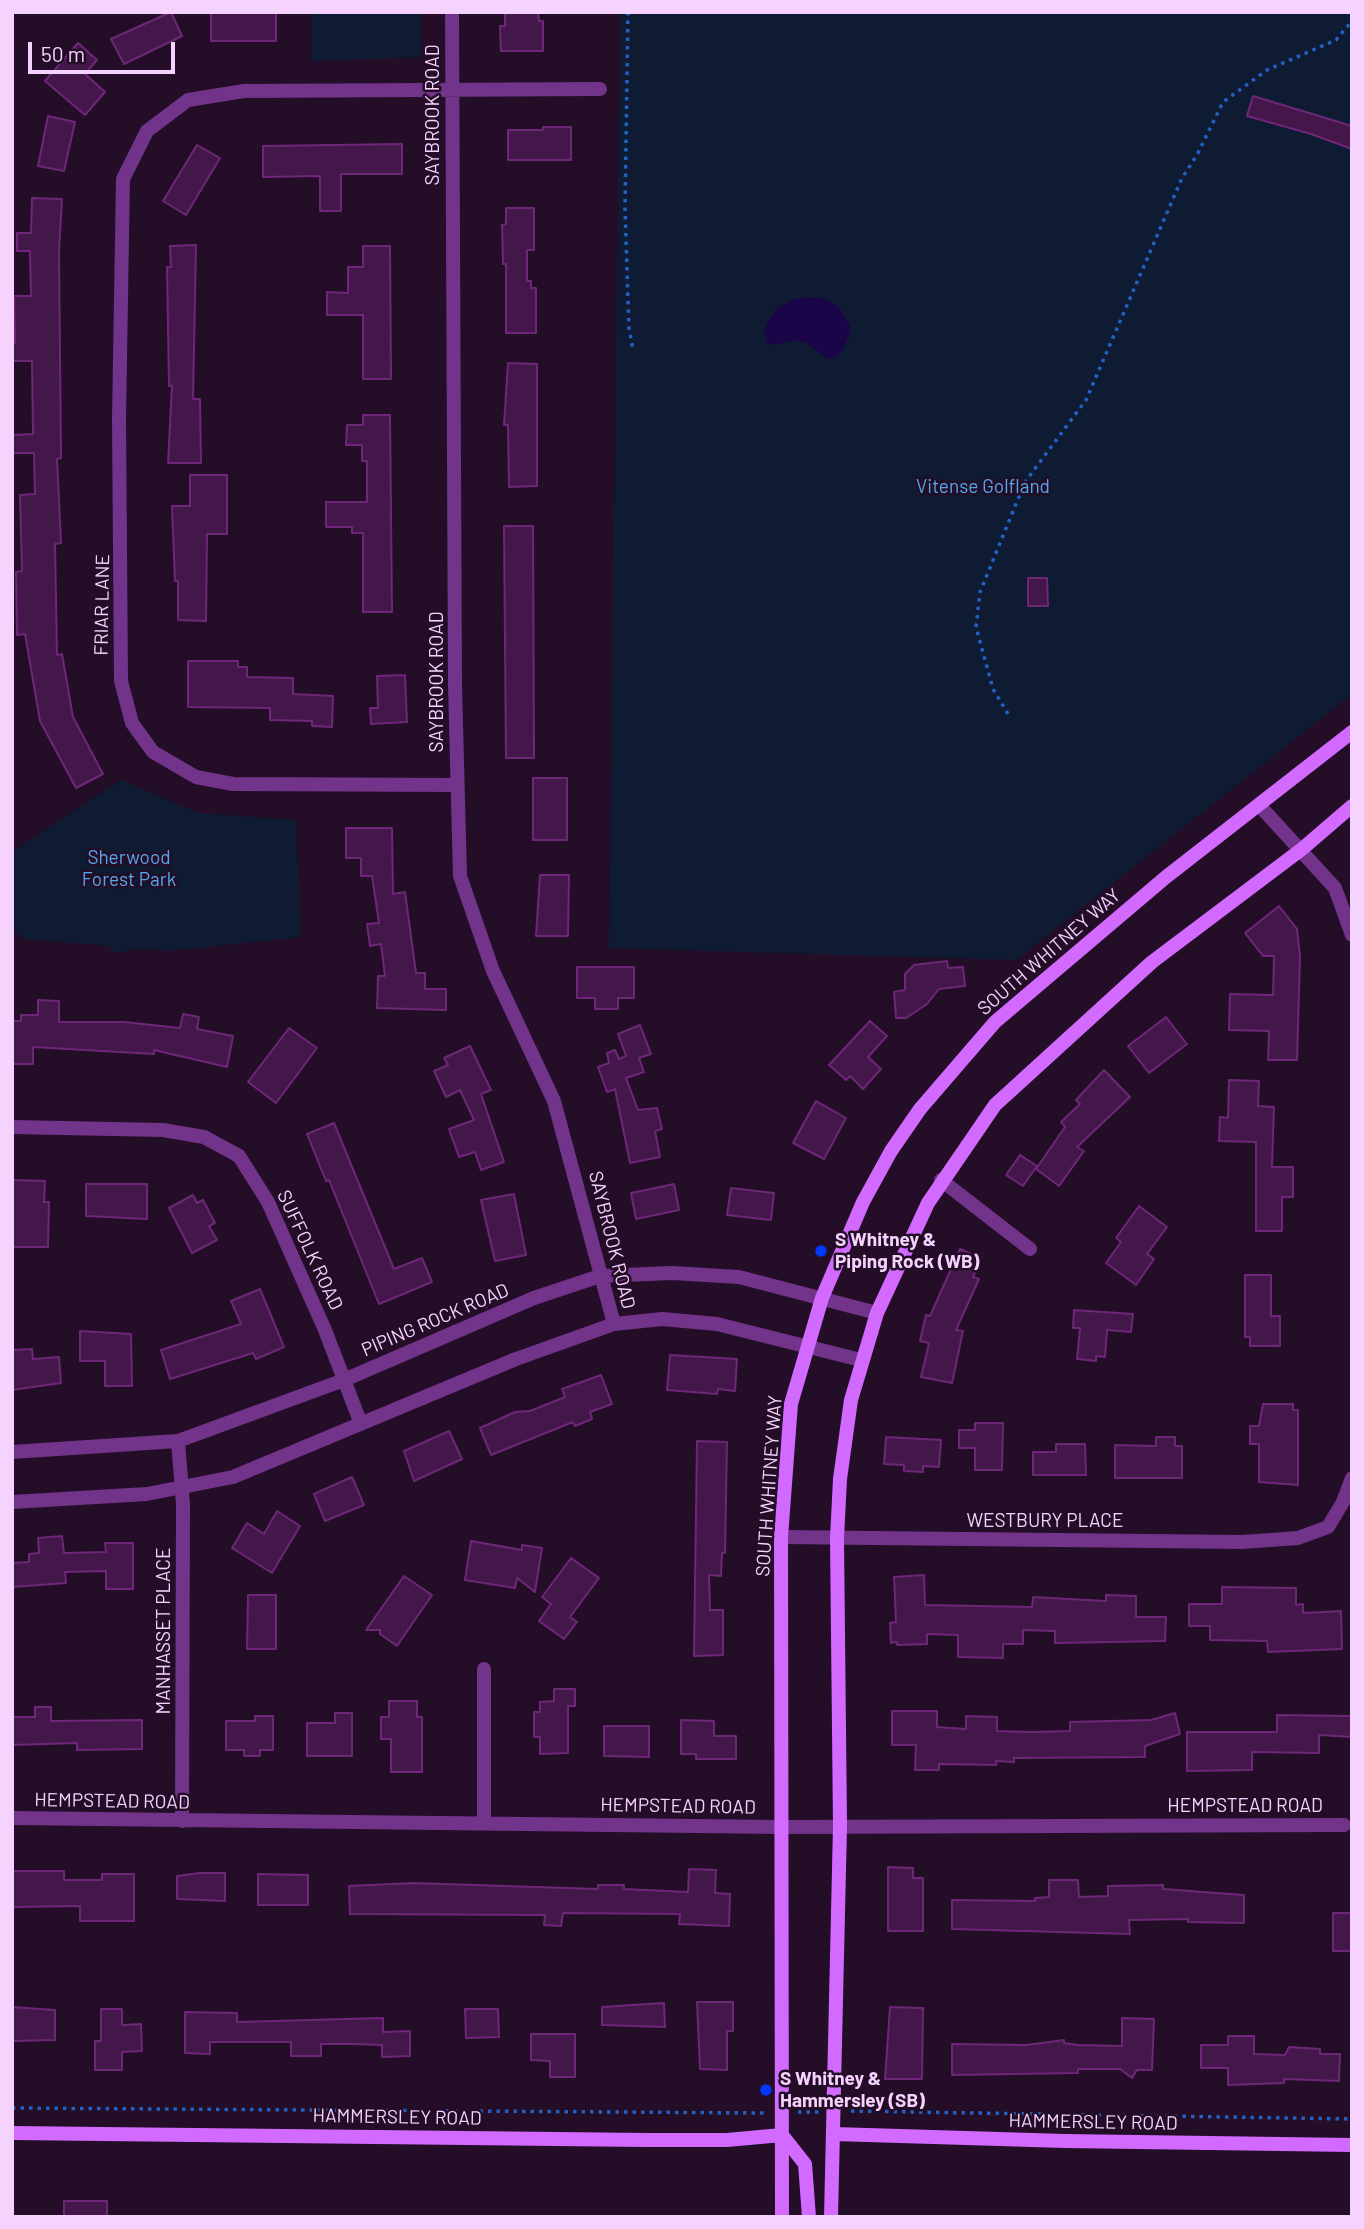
<!DOCTYPE html>
<style>
body{margin:0}
#map{position:relative;width:1364px;height:2229px;overflow:hidden;background:#230d27;font-family:Barlow,sans-serif}
canvas{display:block}
.frame{position:absolute;inset:0;border:14px solid #f6d3ff;pointer-events:none}
.scale{position:absolute;left:28px;top:42px;width:147px;height:32px;box-sizing:border-box;border:4px solid #f6d3ff;border-top:0;padding-left:9px;font-size:21px;line-height:24px;white-space:nowrap;color:#f6d3ff;-webkit-text-stroke:5px #230d27;paint-order:stroke}
</style>
<div id="map">
<canvas width="1364" height="2229"></canvas>
<div class="frame"></div>
<div class="scale">50 m</div>
</div>
<script>
const context = document.querySelector('canvas').getContext('2d');
context.lineJoin = 'round';
function paint(path, color) { context.fillStyle = color; context.fill(path, 'evenodd'); }
const poly = rows => new Path2D(rows.map(r => 'M' + r).join(''));
function stroke(path, color, width, dash) { context.strokeStyle = color; context.lineWidth = width; context.lineCap = dash ? 'butt' : 'round'; context.setLineDash(dash || []); context.stroke(path); }
function label(font, color, halo, rows, align = 'center') {
  context.font = font + ' Barlow,sans-serif'; context.lineWidth = 5; context.setLineDash([]); context.textBaseline = 'middle'; context.strokeStyle = halo; context.fillStyle = color; for (const [text, x, y, turn = 0] of rows) {
    context.save(); context.translate(x, y); context.rotate((+turn || 0) * Math.PI / 180); context.textAlign = isNaN(turn) ? turn : align; if (halo) context.strokeText(text, 0, 0); context.fillText(text, 0, 0); context.restore();
  }
}
const green = poly([
 [311,12,421,12,421,57,311,61],
 [620,12,1352,12,1352,694,1016,960,609,948],
 [121,780,198,813,296,820,301,937,169,951,142,949,112,953,110,946,22,939,12,926,12,852]
]);
const water = poly([
 [811,297,822,298,838,306,850,325,850,335,838,357,827,359,808,344,796,340,773,345,767,343,764,334,767,323,777,308,795,299]
]);
const building = poly([
 [171,12,182,36,124,64,111,39,171,12],
 [211,12,276,12,276,41,211,41,211,12],
 [505,12,538,12,539,21,543,21,543,51,501,51,500,26,505,26,505,12],
 [78,43,97,60,85,74,105,92,85,115,45,81,78,43],
 [1253,96,1352,126,1352,149,1311,134,1247,116,1253,96],
 [48,116,75,122,64,171,38,166,48,116],
 [543,127,571,127,571,160,508,160,508,130,543,130,543,127],
 [402,144,402,174,341,174,341,211,320,211,320,176,263,177,263,146,402,144],
 [197,145,220,158,186,215,163,201,197,145],
 [32,198,62,199,59,252,61,458,57,459,61,543,55,544,57,655,62,654,73,717,103,774,76,788,40,721,25,634,17,635,16,572,22,571,20,495,35,494,34,453,12,453,12,435,33,434,32,361,12,361,12,343,15,343,14,296,31,296,30,251,17,251,17,233,31,233,32,198],
 [506,208,534,208,534,250,527,250,527,281,531,281,531,288,536,288,536,333,506,333,506,264,503,264,502,225,506,224,506,208],
 [196,245,193,399,200,399,201,463,168,463,172,386,169,386,167,267,171,267,170,246,196,245],
 [363,246,390,246,391,379,363,379,363,315,327,315,327,292,348,293,348,267,363,267,363,246],
 [508,363,537,364,537,486,509,487,508,425,504,425,508,363],
 [363,415,390,415,392,612,363,612,363,533,352,533,352,527,326,527,326,502,367,502,367,461,362,461,362,445,346,445,347,425,363,425,363,415],
 [190,475,227,475,227,534,207,534,206,621,178,620,178,581,175,581,172,506,190,506,190,475],
 [504,526,533,526,534,758,506,758,504,526],
 [1028,578,1047,578,1048,606,1028,606,1028,578],
 [188,661,238,661,238,667,247,667,247,677,293,678,293,694,333,696,332,727,312,726,312,721,270,720,270,708,188,707,188,661],
 [405,675,407,722,371,724,370,708,378,708,377,676,405,675],
 [533,778,567,778,567,840,533,840,533,778],
 [346,828,392,828,393,894,405,892,416,973,425,973,425,989,446,989,446,1010,377,1008,378,976,385,976,381,944,370,946,367,924,379,923,372,876,361,876,361,858,346,858,346,828],
 [540,875,569,875,568,936,536,936,540,875],
 [1279,906,1297,929,1300,956,1297,1060,1268,1060,1269,1031,1229,1030,1230,994,1273,995,1274,956,1263,956,1245,933,1279,906],
 [947,961,948,968,963,967,965,986,939,989,927,1004,906,1018,896,1018,894,992,905,990,905,974,914,965,947,961],
 [577,967,634,967,634,998,618,998,618,1009,595,1009,595,998,577,998,577,967],
 [38,1000,59,1001,59,1022,124,1022,180,1028,183,1014,199,1017,197,1029,233,1036,227,1067,154,1050,154,1054,33,1047,33,1064,12,1064,12,1021,21,1021,21,1015,38,1015,38,1000],
 [1166,1017,1187,1044,1149,1073,1128,1046,1166,1017],
 [870,1021,887,1036,868,1057,881,1069,863,1089,850,1076,846,1080,829,1065,870,1021],
 [640,1025,651,1054,639,1058,644,1072,626,1078,638,1110,657,1108,662,1129,655,1131,660,1157,630,1163,615,1089,607,1092,598,1067,609,1063,607,1053,615,1050,619,1059,626,1056,618,1034,640,1025],
 [289,1028,317,1048,276,1103,248,1082,289,1028],
 [470,1046,491,1090,481,1094,504,1162,481,1170,475,1152,459,1157,449,1129,474,1120,460,1090,446,1097,434,1071,448,1065,444,1058,470,1046],
 [1104,1070,1130,1097,1077,1147,1084,1151,1059,1186,1036,1169,1065,1127,1061,1122,1080,1104,1076,1100,1104,1070],
 [1229,1080,1259,1081,1258,1106,1274,1107,1272,1167,1293,1167,1293,1197,1282,1197,1282,1231,1256,1231,1256,1142,1219,1141,1220,1117,1228,1118,1229,1080],
 [816,1101,846,1118,824,1159,793,1143,816,1101],
 [334,1123,394,1269,422,1258,432,1282,379,1304,329,1180,326,1181,307,1134,334,1123],
 [1020,1155,1037,1166,1023,1186,1006,1175,1020,1155],
 [12,1180,45,1181,44,1202,49,1202,48,1247,12,1247,12,1180],
 [86,1184,147,1184,147,1219,86,1216,86,1184],
 [674,1184,679,1210,636,1219,631,1193,674,1184],
 [731,1188,774,1193,771,1220,727,1215,731,1188],
 [514,1194,526,1255,495,1261,481,1200,514,1194],
 [193,1195,197,1203,203,1200,215,1223,209,1226,217,1240,192,1253,169,1208,193,1195],
 [1139,1206,1167,1227,1147,1254,1154,1259,1136,1285,1106,1263,1121,1242,1116,1238,1139,1206],
 [960,1249,981,1258,973,1277,979,1279,956,1330,963,1331,952,1383,921,1377,929,1343,920,1341,926,1315,930,1316,960,1249],
 [1245,1275,1271,1275,1271,1316,1280,1316,1280,1346,1250,1346,1250,1337,1245,1337,1245,1275],
 [260,1289,284,1347,256,1359,253,1353,170,1379,161,1350,241,1324,231,1301,260,1289],
 [1074,1310,1133,1314,1131,1332,1107,1330,1105,1357,1096,1356,1096,1361,1077,1359,1080,1328,1073,1328,1074,1310],
 [80,1331,131,1334,132,1386,105,1386,105,1361,80,1361,80,1331],
 [32,1349,33,1359,59,1357,61,1383,12,1390,12,1350,32,1349],
 [670,1355,737,1359,735,1391,718,1389,717,1394,667,1390,670,1355],
 [601,1375,612,1404,590,1412,592,1419,575,1426,573,1422,491,1455,480,1428,515,1412,530,1411,565,1397,562,1389,601,1375],
 [1263,1404,1293,1404,1293,1410,1298,1410,1298,1485,1259,1482,1259,1444,1250,1444,1250,1426,1259,1426,1263,1404],
 [975,1423,1003,1423,1002,1470,975,1470,975,1448,959,1448,959,1430,975,1430,975,1423],
 [449,1431,462,1459,414,1481,404,1451,449,1431],
 [886,1437,941,1440,939,1467,923,1466,923,1472,904,1471,904,1465,884,1464,886,1437],
 [1156,1437,1175,1437,1175,1446,1182,1446,1182,1478,1115,1478,1115,1445,1156,1446,1156,1437],
 [697,1441,727,1442,725,1553,722,1553,721,1576,709,1575,710,1610,723,1610,723,1655,694,1656,697,1441],
 [1056,1444,1085,1444,1086,1475,1033,1475,1033,1452,1056,1452,1056,1444],
 [352,1477,364,1505,325,1521,314,1494,352,1477],
 [277,1511,300,1526,272,1573,232,1548,247,1523,264,1534,277,1511],
 [62,1536,64,1553,106,1552,105,1543,133,1543,133,1589,106,1589,106,1571,65,1572,66,1583,12,1587,12,1563,29,1562,29,1554,39,1553,38,1538,62,1536],
 [471,1541,522,1550,522,1545,542,1548,535,1592,517,1578,515,1588,465,1580,471,1541],
 [571,1558,599,1578,570,1617,577,1622,564,1639,539,1621,551,1604,542,1597,571,1558],
 [924,1575,925,1605,1032,1607,1033,1597,1106,1601,1106,1595,1136,1596,1136,1617,1166,1617,1165,1641,1055,1643,1055,1631,1023,1630,1023,1644,1003,1644,1003,1658,958,1657,958,1635,927,1634,927,1644,897,1645,897,1642,891,1643,890,1623,896,1622,894,1577,924,1575],
 [404,1576,432,1595,397,1646,380,1634,380,1630,366,1630,404,1576],
 [1222,1587,1296,1588,1296,1605,1303,1604,1303,1613,1341,1611,1342,1649,1268,1652,1267,1641,1210,1640,1210,1626,1189,1626,1189,1604,1222,1604,1222,1587],
 [248,1595,276,1595,276,1649,247,1649,248,1595],
 [554,1689,575,1689,575,1706,568,1706,568,1753,540,1754,540,1737,534,1737,534,1712,540,1712,540,1702,554,1701,554,1689],
 [389,1701,417,1701,417,1717,422,1717,422,1772,391,1772,391,1739,381,1739,381,1717,389,1717,389,1701],
 [35,1707,51,1707,51,1721,142,1720,142,1749,77,1750,77,1743,12,1745,12,1717,35,1717,35,1707],
 [892,1711,937,1711,937,1727,966,1729,966,1716,997,1717,997,1731,1031,1732,1070,1731,1070,1722,1151,1720,1175,1713,1180,1734,1145,1746,1145,1757,1014,1758,1014,1762,996,1761,996,1765,939,1764,939,1770,915,1770,916,1745,892,1745,892,1711],
 [335,1713,352,1713,352,1756,307,1756,307,1723,335,1723,335,1713],
 [1277,1715,1352,1716,1352,1737,1319,1735,1319,1753,1252,1752,1252,1770,1187,1771,1187,1732,1277,1732,1277,1715],
 [255,1716,273,1716,273,1750,260,1750,260,1756,244,1756,244,1750,226,1750,226,1721,255,1721,255,1716],
 [681,1720,714,1721,714,1736,736,1736,736,1759,696,1759,696,1754,681,1754,681,1720],
 [604,1726,649,1726,649,1757,604,1756,604,1726],
 [888,1867,913,1868,913,1878,923,1878,923,1931,888,1931,888,1867],
 [689,1869,716,1870,715,1893,730,1894,729,1926,679,1924,680,1914,563,1913,561,1926,544,1925,545,1915,350,1914,349,1886,413,1883,598,1889,598,1885,624,1885,624,1889,688,1892,689,1869],
 [12,1871,64,1871,64,1880,102,1880,102,1874,134,1874,134,1921,80,1921,80,1906,12,1907,12,1871],
 [200,1873,225,1873,225,1901,177,1899,177,1876,200,1873],
 [258,1874,308,1875,308,1905,258,1905,258,1874],
 [1049,1880,1078,1880,1079,1897,1108,1896,1108,1886,1163,1885,1163,1889,1244,1895,1244,1923,1188,1922,1188,1919,1129,1920,1130,1934,952,1929,952,1900,1035,1901,1035,1898,1049,1897,1049,1880],
 [1333,1913,1352,1913,1352,1951,1333,1951,1333,1913],
 [697,2002,733,2002,733,2031,727,2031,727,2070,700,2069,697,2002],
 [664,2003,665,2027,602,2025,602,2007,664,2003],
 [12,2007,55,2010,55,2040,12,2041,12,2007],
 [890,2007,923,2008,922,2079,885,2079,890,2007],
 [101,2009,122,2009,122,2025,141,2024,142,2051,122,2052,122,2070,95,2070,95,2041,101,2041,101,2009],
 [465,2009,498,2009,499,2037,466,2038,465,2009],
 [185,2012,237,2013,237,2022,383,2018,383,2032,410,2031,410,2056,382,2057,382,2045,355,2044,321,2044,321,2056,291,2056,291,2042,210,2042,210,2054,185,2053,185,2012],
 [1122,2018,1154,2019,1152,2070,1137,2070,1132,2078,1120,2069,1078,2069,1078,2073,952,2075,952,2044,1027,2045,1064,2040,1064,2043,1078,2045,1122,2046,1122,2018],
 [531,2034,575,2034,575,2077,550,2077,550,2061,531,2060,531,2034],
 [1228,2036,1254,2036,1254,2054,1285,2055,1289,2047,1320,2049,1320,2054,1340,2054,1339,2081,1284,2079,1284,2083,1228,2085,1228,2068,1201,2068,1201,2045,1228,2045,1228,2036],
 [64,2201,107,2201,107,2217,64,2217,64,2201]
]);
const path = poly([
 [628,12,625,210,629,328,633,350],
 [1008,714,993,689,976,627,980,592,1025,482,1086,400,1182,178,1197,155,1223,102,1267,70,1336,40,1352,21],
 [12,2108,766,2113],
 [851,2111,1352,2119],
 [798,2112,819,2112]
]);
const street = poly([
 [452,12,455,685,460,876,493,971,554,1101,614,1324],
 [456,785,233,784,196,777,153,752,132,723,121,681,119,419,123,179,147,131,188,100,244,91,600,89],
 [1259,805,1335,888,1352,935],
 [12,1127,163,1130,204,1137,239,1156,268,1202,325,1330,361,1424],
 [941,1180,1030,1249],
 [178,1441,183,1504,182,1821],
 [12,1452,178,1441,344,1380,534,1298,600,1276,672,1273,739,1277,877,1313],
 [12,1502,147,1494,233,1477,516,1359,614,1324,662,1319,717,1324,861,1360],
 [781,1537,1242,1542,1298,1538,1328,1527,1343,1502,1352,1478],
 [484,1669,484,1823],
 [12,1818,780,1827,1344,1825]
]);
const secondary = poly([
 [12,2133,647,2140,727,2140,782,2135],
 [834,2134,1065,2141,1352,2145],
 [782,2135,805,2164,809,2217],
 [782,2217,781,1537,791,1404,822,1298,863,1202,891,1151,920,1109,995,1022,1166,877,1352,732],
 [831,2217,840,1826,837,1538,840,1479,851,1400,877,1313,928,1203,995,1105,1152,962,1302,849,1352,806]
]);
const markers = [
 [821,1251,7,"#0037fe"],
 [766,2090,7,"#0037fe"]
];
const streetNames = [
 ["SAYBROOK ROAD",433,115,-90],
 ["FRIAR LANE",102,605,-89],
 ["SAYBROOK ROAD",437,682,-90],
 ["SOUTH WHITNEY WAY",1049,952,-41],
 ["SAYBROOK ROAD",612,1240,76],
 ["SUFFOLK ROAD",310,1250,65],
 ["PIPING ROCK ROAD",435,1320,-23],
 ["SOUTH WHITNEY WAY",769,1486,-86],
 ["WESTBURY PLACE",1045,1521],
 ["MANHASSET PLACE",164,1631,-90],
 ["HEMPSTEAD ROAD",112,1801,1],
 ["HEMPSTEAD ROAD",678,1806,1],
 ["HEMPSTEAD ROAD",1245,1806],
 ["HAMMERSLEY ROAD",397,2117,1],
 ["HAMMERSLEY ROAD",1093,2122,1]
];
const parkNames = [
 ["Vitense Golfland",983,487],
 ["Sherwood",129,858],
 ["Forest Park",129,880]
];
const poiNames = [
 ["S Whitney &",835,1240],
 ["Piping Rock (WB)",835,1262],
 ["S Whitney &",780,2079],
 ["Hammersley (SB)",780,2101]
];
paint(green, '#0f1b32');
paint(water, '#1a0548');
paint(building, '#44174a');
stroke(building, '#6e2778', 2);
stroke(path, '#2360c3', 3.5, [3.5, 5]);
stroke(street, '#72338b', 14);
stroke(secondary, '#d36aff', 14);
for (const [x, y, r, color] of markers) { const dot = new Path2D(); dot.arc(x, y, r, 0, 2 * Math.PI); context.fillStyle = color; context.fill(dot); stroke(dot, '#230d27', 2.5); }
label('19px', '#f6d3ff', '#230d27', streetNames);
label('19px', '#53a9eb', '#230d27', parkNames);
label('bold 19px', '#f6d3ff', '#230d27', poiNames, 'left');
</script>
